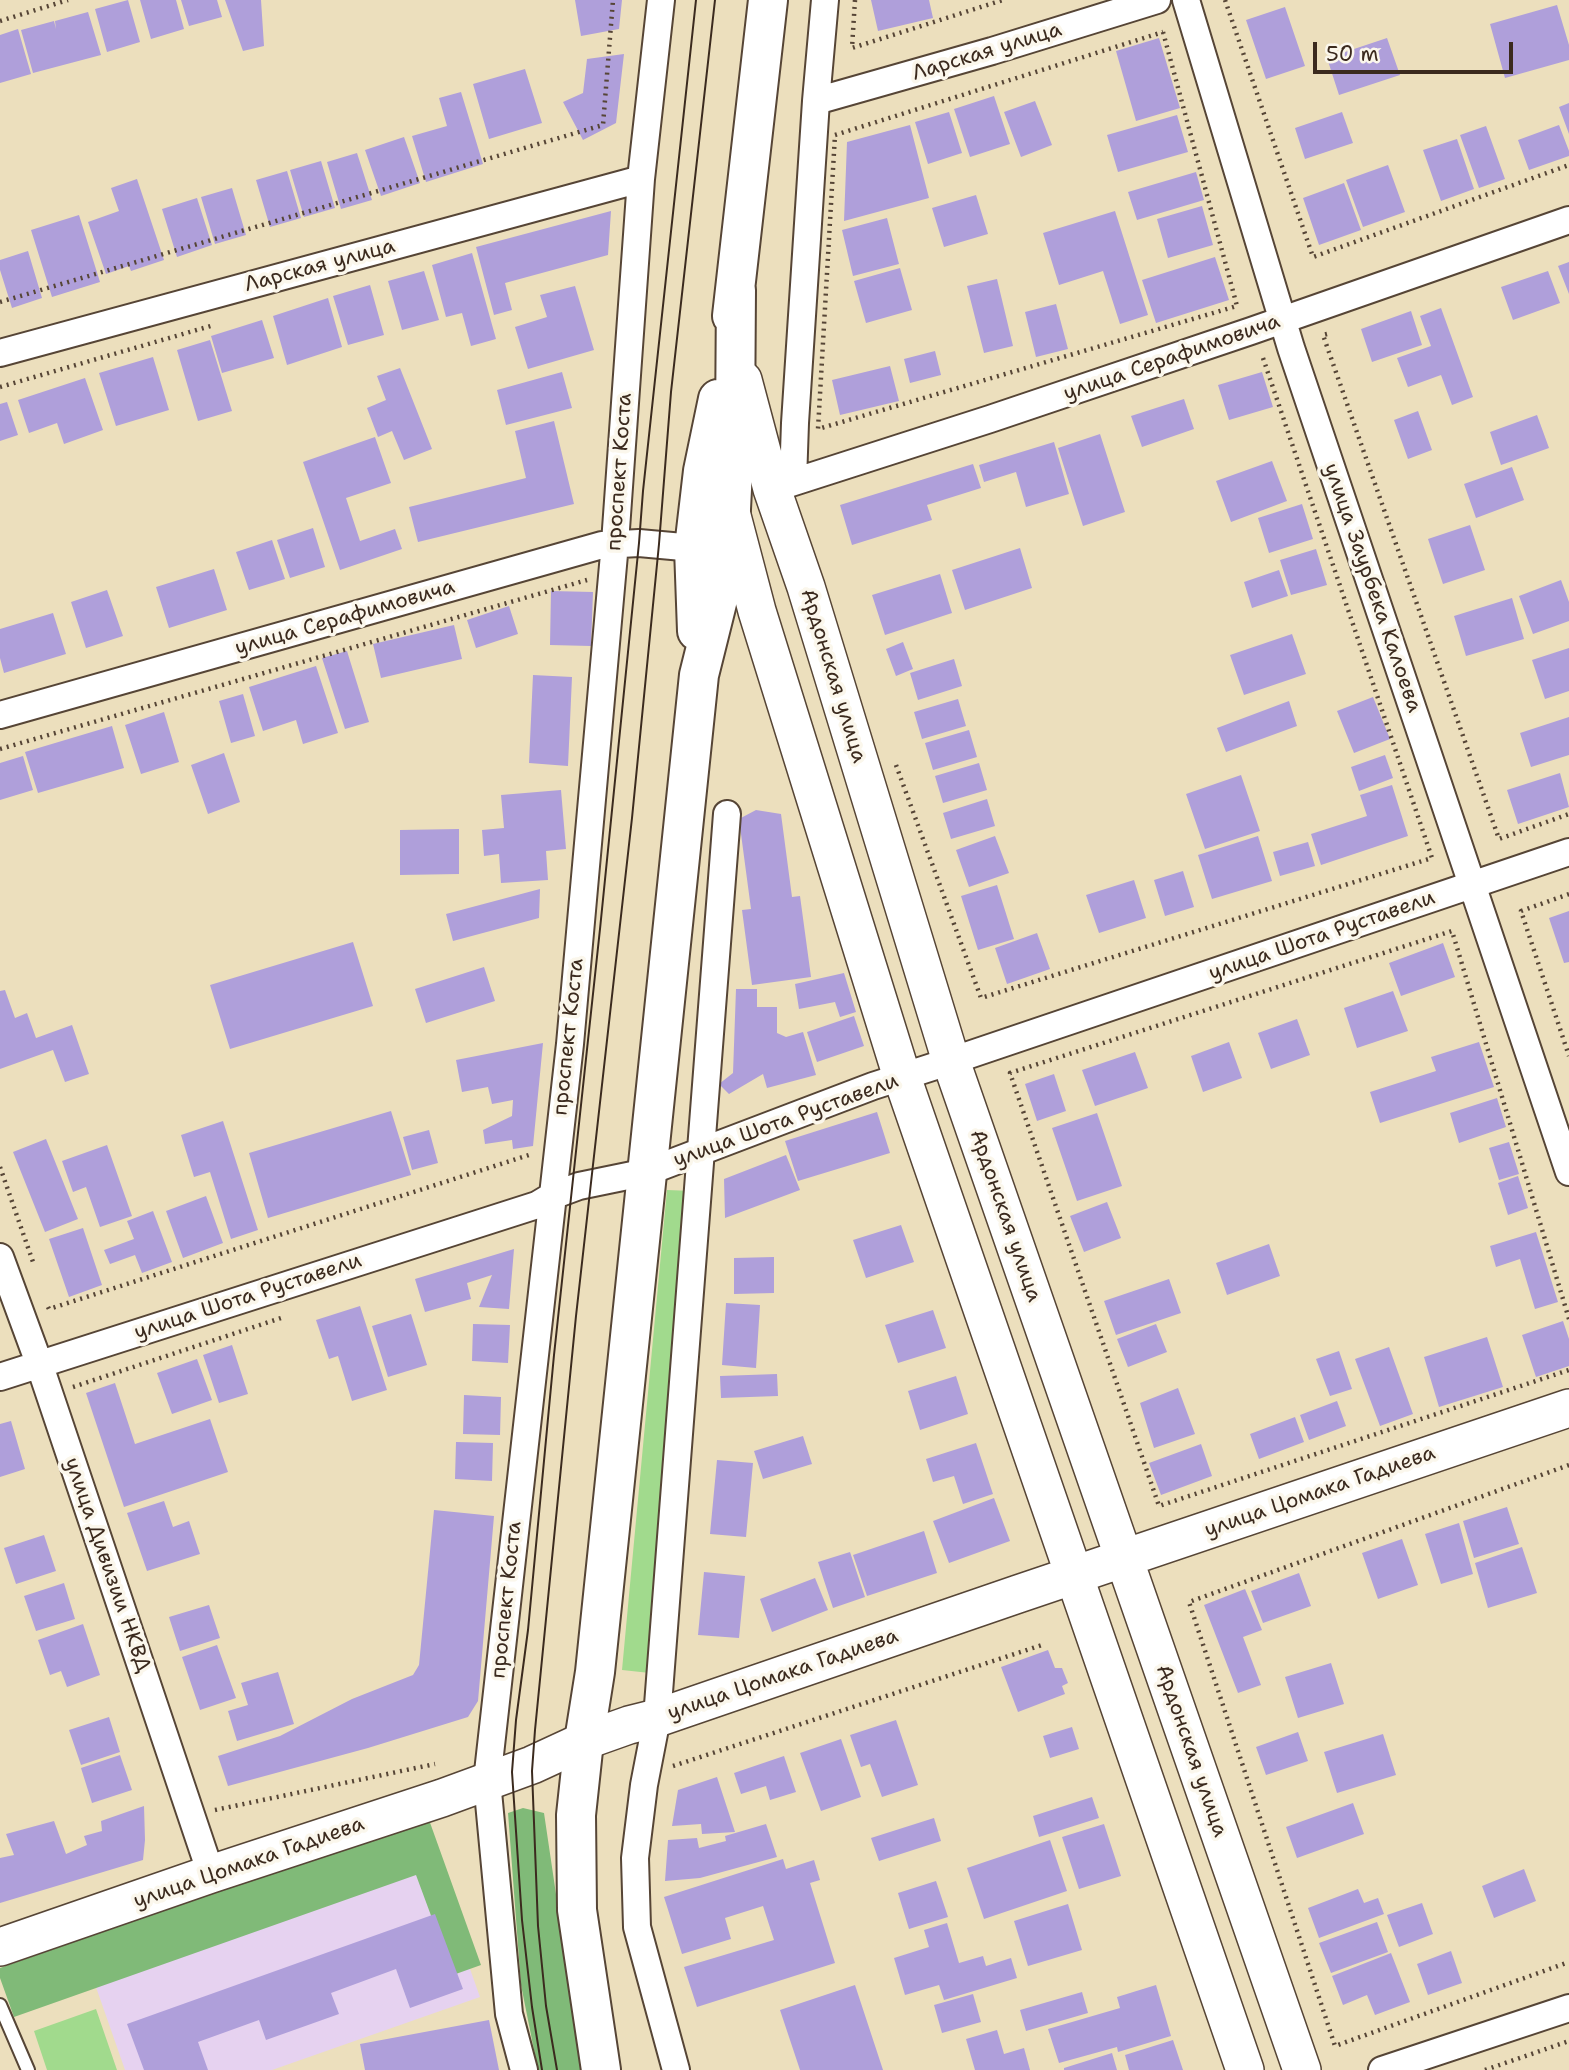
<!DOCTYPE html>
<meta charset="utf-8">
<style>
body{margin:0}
#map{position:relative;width:1569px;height:2070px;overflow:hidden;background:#ecdfbd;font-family:"Shantell Sans",sans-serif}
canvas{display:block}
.scale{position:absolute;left:1313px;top:42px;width:200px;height:32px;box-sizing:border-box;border:4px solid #3b2a1e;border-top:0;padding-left:9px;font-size:21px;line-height:24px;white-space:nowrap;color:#3b2a1e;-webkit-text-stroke:5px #fbf7ec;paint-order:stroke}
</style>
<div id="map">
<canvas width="1569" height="2070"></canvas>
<div class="scale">50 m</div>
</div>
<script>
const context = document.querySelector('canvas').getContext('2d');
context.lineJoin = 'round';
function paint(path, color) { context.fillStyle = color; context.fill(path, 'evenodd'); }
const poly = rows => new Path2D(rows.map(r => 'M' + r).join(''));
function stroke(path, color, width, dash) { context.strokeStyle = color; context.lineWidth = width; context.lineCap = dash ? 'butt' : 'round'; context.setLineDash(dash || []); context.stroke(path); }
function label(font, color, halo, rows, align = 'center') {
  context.font = font + ' "Shantell Sans",sans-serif'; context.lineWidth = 7; context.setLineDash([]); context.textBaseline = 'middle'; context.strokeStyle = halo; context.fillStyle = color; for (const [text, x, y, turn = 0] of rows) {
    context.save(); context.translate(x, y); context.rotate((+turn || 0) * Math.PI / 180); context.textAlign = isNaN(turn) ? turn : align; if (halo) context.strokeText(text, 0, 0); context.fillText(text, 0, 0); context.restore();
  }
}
const built = poly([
 [428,1851,480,1997,272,2070,125,2070,90,1970]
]);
const green = poly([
 [667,1190,693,1191,650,1673,622,1670],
 [96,2009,117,2070,47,2070,34,2031]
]);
const forest = poly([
 [523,1808,544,1813,582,2070,538,2070,521,1985,508,1813],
 [428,1817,481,1965,453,1975,416,1875,14,2017,0,1978,0,1968]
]);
const building = poly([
 [128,0,140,42,107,52,95,9],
 [140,0,176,0,184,29,151,39],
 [181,0,217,0,222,17,189,26],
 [225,0,261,0,264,46,243,51],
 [575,0,622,0,619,29,581,36],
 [871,0,929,0,933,18,878,31],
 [1557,5,1569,45,1569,60,1505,78,1490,24],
 [1285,7,1305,66,1266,79,1246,20],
 [88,12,101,55,33,73,21,30,54,21,56,29,55,21],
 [18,29,31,74,0,83,0,35],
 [1159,38,1180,108,1136,121,1116,51],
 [1387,38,1400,75,1339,95,1327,58],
 [624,54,616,123,583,140,563,102,583,93,587,59],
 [525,69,542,123,489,139,473,84],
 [461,92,483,164,426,182,412,136,447,126,439,98],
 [994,96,1010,144,970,157,954,109],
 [1035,101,1052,145,1021,157,1004,112],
 [1569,103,1569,134,1559,107],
 [949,112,962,153,928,164,915,122],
 [1342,112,1353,143,1305,159,1295,128],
 [1177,115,1188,152,1118,172,1107,135],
 [910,125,929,198,844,221,847,142],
 [1559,125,1569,151,1569,156,1529,170,1518,140],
 [1486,126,1505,179,1479,188,1460,135],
 [404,137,420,183,381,196,365,150],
 [1457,139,1474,189,1441,201,1423,150],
 [357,153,372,200,341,209,327,162],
 [321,161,335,208,304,217,290,170],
 [1388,165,1405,212,1363,227,1346,180],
 [287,171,301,218,270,227,256,180],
 [1196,172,1204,200,1137,220,1128,192],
 [137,179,164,260,131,271,129,266,106,274,88,222,119,211,111,188],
 [1344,183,1361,230,1319,245,1303,198],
 [232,188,246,235,215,244,201,197],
 [976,195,988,234,944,247,932,208],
 [197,198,212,245,177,257,162,209],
 [1202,206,1213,245,1168,258,1157,219],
 [611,211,608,255,505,283,512,310,494,315,476,247],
 [1115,211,1148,315,1120,324,1103,271,1059,285,1043,233],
 [79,215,100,282,52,297,31,230],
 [887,218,899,264,853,276,842,230],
 [28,251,42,298,12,308,0,270,0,260],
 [472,253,496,339,471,346,462,313,446,317,432,265],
 [1215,257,1229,300,1156,323,1142,280],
 [1569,262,1569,294,1558,266],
 [900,268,912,310,866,323,854,281],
 [424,271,439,320,402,330,388,281],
 [1548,271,1560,303,1513,320,1501,287],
 [997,279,1013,346,984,353,967,286],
 [370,285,384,335,348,345,333,296],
 [575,286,594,350,528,369,515,327,547,317,540,295],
 [328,298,342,347,287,365,273,316],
 [1056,304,1068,349,1036,357,1025,312],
 [1441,308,1473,397,1452,405,1441,375,1408,387,1397,358,1431,346,1420,316],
 [1411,311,1422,345,1372,362,1361,329],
 [262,320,274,358,222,373,211,336],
 [210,340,232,411,198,421,177,350],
 [935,351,941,375,910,383,904,359],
 [153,357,169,410,116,426,99,373],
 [890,366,899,401,840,415,832,380],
 [400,368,432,449,404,460,392,431,378,437,367,408,386,400,377,376],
 [562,372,572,408,506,425,497,390],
 [1262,372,1273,407,1229,420,1218,385],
 [85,378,103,430,64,444,57,423,29,433,18,400],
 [1184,399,1194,429,1142,447,1131,416],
 [7,402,18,435,0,441,0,404],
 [1418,411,1432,450,1408,459,1394,420],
 [1537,415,1549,448,1501,465,1490,432],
 [554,421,574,504,418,542,409,507,526,478,515,431],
 [1100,434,1125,512,1083,526,1058,448],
 [375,437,391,483,346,498,360,541,395,529,402,549,340,570,303,462],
 [1054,442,1069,494,1026,507,1016,472,984,482,979,465],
 [1272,461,1287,501,1231,522,1216,481],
 [973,464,981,488,927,505,932,520,852,545,840,505],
 [1512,467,1524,500,1476,518,1464,484],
 [1302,504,1313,539,1269,553,1258,518],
 [1470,525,1485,570,1443,584,1428,539],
 [313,528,325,567,290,578,277,540],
 [272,540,285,579,249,590,236,552],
 [1020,548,1032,588,965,610,952,570],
 [1316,549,1327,585,1291,595,1280,560],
 [214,569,227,610,169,628,156,587],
 [1279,570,1288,596,1252,608,1244,582],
 [940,574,952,613,885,635,872,595],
 [1561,580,1569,602,1569,621,1533,634,1519,596],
 [107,590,123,636,86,648,71,602],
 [551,591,593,592,591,646,550,645],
 [1512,598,1524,639,1466,656,1454,616],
 [509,606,518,634,476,648,467,620],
 [53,613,66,654,4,673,0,658,0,629],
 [454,625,462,659,381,678,373,644],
 [1292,634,1306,674,1244,695,1230,655],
 [903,642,913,669,896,676,886,649],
 [1569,648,1569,691,1545,699,1532,660],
 [347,651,369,722,345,729,322,658],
 [954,659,962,686,918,700,910,673],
 [316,666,338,733,303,744,296,720,263,731,249,687],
 [533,675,572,677,568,766,529,763],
 [243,694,255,736,231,743,219,701],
 [1373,697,1390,739,1354,753,1337,711],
 [958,699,966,726,922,739,914,712],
 [1289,701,1297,726,1226,752,1217,728],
 [164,712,179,762,141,774,125,725],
 [1569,717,1569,755,1531,767,1520,733],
 [112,726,124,768,38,793,25,752],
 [969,730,977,757,933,770,925,743],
 [224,753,240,802,208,814,191,765],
 [1385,755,1393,778,1359,791,1351,767],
 [23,756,33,790,0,800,0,763],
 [979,763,987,790,943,803,935,776],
 [1560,773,1569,807,1518,824,1507,790],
 [1241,775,1260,831,1205,849,1186,794],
 [1392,785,1408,836,1321,865,1311,834,1367,816,1360,795],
 [561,790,566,849,546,851,548,880,501,883,499,854,484,856,482,830,504,828,501,795],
 [987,799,995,826,951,839,943,813],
 [756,810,781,814,792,897,800,896,811,977,752,985,742,910,751,909,739,819],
 [459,829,459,874,400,875,400,830],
 [995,836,1009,873,969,887,956,850],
 [1258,836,1272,881,1212,899,1198,855],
 [1308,842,1315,866,1280,876,1273,852],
 [1183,871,1194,907,1165,916,1154,880],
 [1134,880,1146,918,1099,933,1086,895],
 [997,885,1014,939,978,950,961,896],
 [540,889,539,918,453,941,446,914],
 [1569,911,1569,962,1564,963,1549,918],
 [1037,933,1050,969,1007,984,995,948],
 [353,942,373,1006,230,1049,210,985],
 [1443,943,1455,977,1401,996,1389,963],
 [484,967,495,1001,426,1023,415,989],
 [844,973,856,1012,840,1017,835,1002,799,1009,795,984],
 [736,989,757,989,757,1007,777,1007,777,1033,786,1037,803,1032,816,1075,767,1088,763,1074,729,1094,719,1084,733,1073],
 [5,990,15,1018,27,1013,36,1038,72,1025,89,1074,65,1082,53,1050,0,1069,0,991],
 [1393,991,1408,1031,1357,1048,1344,1008],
 [854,1016,864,1046,817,1062,807,1032],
 [1297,1019,1310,1055,1271,1069,1258,1033],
 [1229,1042,1242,1078,1203,1092,1191,1056],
 [1479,1042,1494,1087,1380,1123,1370,1092,1436,1071,1431,1057],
 [543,1043,533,1146,513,1149,512,1140,485,1144,483,1130,512,1116,513,1100,492,1104,488,1087,462,1092,456,1060],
 [1135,1052,1148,1088,1095,1106,1082,1070],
 [1054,1074,1066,1111,1037,1121,1025,1084],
 [1497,1098,1506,1127,1459,1143,1450,1113],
 [391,1111,411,1175,268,1218,249,1153],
 [877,1112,890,1153,798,1181,785,1141],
 [1097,1113,1122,1186,1077,1201,1052,1128],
 [223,1121,258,1230,231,1239,210,1172,194,1177,181,1135],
 [429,1130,438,1163,412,1170,403,1137],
 [46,1139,78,1219,45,1232,13,1152],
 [1509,1142,1519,1174,1499,1180,1489,1148],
 [107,1145,132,1216,100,1227,86,1187,73,1192,62,1161],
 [786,1155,800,1190,725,1218,724,1179],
 [1518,1176,1528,1208,1508,1215,1498,1183],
 [206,1196,223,1243,183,1258,166,1211],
 [1107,1202,1121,1238,1084,1252,1070,1216],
 [153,1211,172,1262,142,1273,135,1255,110,1264,104,1250,134,1239,127,1221],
 [901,1225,914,1262,866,1278,853,1240],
 [83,1228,102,1285,69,1297,49,1239],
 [1536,1232,1558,1302,1535,1309,1520,1259,1496,1267,1490,1246],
 [1269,1244,1280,1276,1227,1295,1216,1263],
 [514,1249,509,1309,479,1307,492,1275,467,1283,471,1299,425,1312,415,1279],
 [774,1257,774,1293,734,1294,734,1258],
 [1169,1279,1181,1313,1116,1335,1104,1301],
 [726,1303,760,1305,756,1368,722,1365],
 [360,1306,387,1390,352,1401,338,1356,329,1359,316,1320],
 [933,1310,946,1348,898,1363,885,1325],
 [411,1314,427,1365,388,1377,372,1326],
 [1563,1321,1569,1339,1569,1366,1536,1377,1522,1335],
 [473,1324,510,1325,508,1363,472,1361],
 [1156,1324,1167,1352,1128,1367,1117,1339],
 [1487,1337,1503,1387,1439,1407,1424,1357],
 [232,1345,248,1394,219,1403,203,1355],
 [1389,1347,1413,1414,1380,1426,1355,1359],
 [1339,1351,1352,1389,1330,1396,1316,1359],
 [197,1359,212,1400,172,1414,157,1373],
 [777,1374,778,1396,721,1398,720,1376],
 [956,1376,968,1414,920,1430,908,1391],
 [115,1383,135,1444,210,1419,228,1472,124,1507,86,1393],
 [1178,1388,1195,1434,1154,1448,1140,1403],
 [464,1395,501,1397,500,1435,463,1434],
 [1337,1401,1346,1426,1309,1440,1300,1415],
 [1295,1417,1304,1442,1259,1459,1250,1434],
 [11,1421,25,1469,0,1477,0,1424],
 [803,1436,812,1464,763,1479,754,1451],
 [456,1442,493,1443,492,1481,455,1479],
 [976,1443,993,1494,963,1504,954,1476,933,1482,926,1459],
 [1201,1444,1212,1476,1161,1495,1149,1463],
 [717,1460,753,1463,746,1537,710,1534],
 [994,1498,1010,1541,949,1563,933,1521],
 [164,1501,173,1527,189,1521,200,1554,147,1571,127,1513],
 [1507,1507,1519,1544,1474,1558,1463,1521],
 [434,1510,494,1516,478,1701,468,1717,368,1748,228,1786,218,1756,280,1736,352,1699,413,1675,419,1665],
 [1459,1523,1473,1574,1441,1584,1425,1534],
 [924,1531,937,1573,867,1596,853,1555],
 [44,1535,56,1571,16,1584,4,1548],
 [1402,1539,1418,1585,1378,1599,1362,1553],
 [1522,1547,1537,1593,1488,1608,1475,1563],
 [850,1552,865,1597,833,1608,818,1562],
 [704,1572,745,1576,739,1638,698,1635],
 [1299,1573,1311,1606,1263,1623,1251,1591],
 [815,1578,828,1610,772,1632,760,1599],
 [64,1583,75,1619,36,1631,24,1596],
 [1245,1589,1262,1630,1243,1637,1261,1685,1238,1693,1204,1605],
 [209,1605,220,1638,180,1651,169,1617],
 [83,1624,100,1675,67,1687,61,1671,50,1675,38,1640],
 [217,1645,236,1698,200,1710,182,1657],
 [1048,1650,1055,1668,1062,1668,1068,1683,1062,1686,1065,1694,1018,1712,1001,1667],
 [1331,1663,1344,1704,1298,1718,1285,1677],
 [278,1672,294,1724,237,1741,228,1711,248,1705,241,1683],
 [109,1717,120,1752,81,1765,69,1730],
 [896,1720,918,1785,882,1797,870,1764,861,1767,850,1735],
 [1072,1727,1079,1749,1050,1758,1043,1736],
 [1298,1732,1308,1761,1266,1775,1256,1747],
 [1383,1734,1396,1775,1337,1793,1324,1752],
 [841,1739,861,1797,821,1811,800,1753],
 [120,1755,132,1790,92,1803,81,1768],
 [784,1756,796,1792,770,1800,766,1786,741,1794,734,1773],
 [717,1777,735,1832,702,1834,701,1824,672,1826,678,1790],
 [1092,1797,1099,1818,1039,1837,1033,1816],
 [1353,1803,1364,1834,1297,1858,1286,1827],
 [144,1806,145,1840,143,1860,0,1903,0,1858,14,1855,6,1834,54,1821,66,1854,87,1845,84,1836,102,1831,101,1821],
 [934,1818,941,1841,879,1861,871,1838],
 [766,1824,777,1857,700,1878,665,1881,668,1840,697,1838,699,1848,726,1841,725,1836],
 [1104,1824,1121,1876,1079,1889,1062,1837],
 [1050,1840,1067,1891,984,1919,967,1868],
 [783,1859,786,1869,814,1860,820,1880,810,1883,835,1963,697,2007,684,1967,774,1940,763,1906,725,1918,731,1939,682,1954,664,1897],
 [1524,1869,1536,1901,1494,1918,1482,1886],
 [936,1881,948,1917,909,1929,898,1893],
 [1358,1889,1364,1903,1378,1898,1384,1914,1319,1938,1308,1908],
 [1422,1903,1433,1934,1399,1947,1387,1915],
 [1068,1904,1082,1950,1028,1966,1014,1921],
 [435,1914,463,1989,410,2008,396,1969,331,1993,339,2014,266,2040,259,2020,198,2042,208,2070,144,2070,127,2024],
 [1377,1922,1388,1952,1331,1973,1319,1943],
 [947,1923,959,1963,983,1956,986,1966,1011,1958,1017,1978,944,2000,939,1985,905,1995,894,1958,929,1947,924,1930],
 [1451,1951,1462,1983,1428,1995,1417,1964],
 [1391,1953,1410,2002,1375,2015,1367,1995,1343,2005,1332,1976],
 [855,1985,883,2070,800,2070,780,2010],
 [1156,1985,1171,2036,1118,2052,1117,2047,1059,2063,1048,2029,1120,2008,1117,1997],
 [1082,1992,1088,2013,1026,2031,1020,2010],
 [973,1994,981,2022,942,2033,934,2005],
 [489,2020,499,2070,365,2070,360,2044],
 [997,2030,1004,2054,1024,2048,1030,2070,975,2070,966,2039],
 [1173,2040,1183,2070,1129,2070,1125,2055],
 [1112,2053,1117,2070,1064,2070,1064,2068]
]);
const path = poly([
 [855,0,852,48,1003,0],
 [1225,0,1313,257,1569,165],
 [0,21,68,0],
 [1163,32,1237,306,818,429,835,135,1163,32],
 [0,302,603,125,613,0],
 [1327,334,1323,335,1499,839,1569,814],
 [0,387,214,325],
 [0,749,587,580],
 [896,765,981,998,1432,858,1263,358,1259,359],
 [1569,894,1521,911,1569,1056],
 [0,1167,33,1262],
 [48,1307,49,1309,532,1154],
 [1569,1319,1452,931,1010,1073,1159,1506,1569,1370],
 [73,1387,284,1317],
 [1569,1465,1189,1602,1335,2046,1569,1962],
 [673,1766,1045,1644],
 [215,1810,435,1764],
 [1485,2070,1569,2041]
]);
const service = poly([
 [0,2005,28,2070]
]);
const minor = poly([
 [1186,0,1291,348,1569,1172],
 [816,101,992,51,1157,0],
 [0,353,641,179],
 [793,481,795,423,816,101,825,0],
 [772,489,990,419,1251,331,1569,220],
 [0,715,602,545,639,543,694,548],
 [0,1257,39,1363,211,1874],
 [0,1377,537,1205,552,1196,579,1186,647,1172,873,1086,951,1061,1569,852],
 [524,2070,509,2014,487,1781,570,1044,615,543,641,179,661,0],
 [676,2070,637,1927,635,1858,644,1785,657,1718,727,814],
 [1382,2070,1569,2008]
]);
const secondary = poly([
 [743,380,772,489,806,587,951,1061,1302,2070],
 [731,512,757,611,902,1077,1245,2070],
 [0,1947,211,1874,442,1798,532,1765,584,1741,629,1725,657,1718,1018,1594,1569,1408]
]);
const primary = poly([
 [732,316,768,0],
 [697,631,694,548,703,471,718,399],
 [601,2070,577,1910,576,1815,584,1741,595,1672,699,675,722,583,731,509,735,429,736,290]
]);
const tram = poly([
 [542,2070,532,2007,522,1920,512,1772,516,1720,528,1630,554,1355,600,929,639,543,643,491,696,0],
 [557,2070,546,2006,538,1926,532,1771,535,1730,576,1316,632,818,659,544,671,392,715,0]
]);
const streetNames = [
 ["Ларская улица",987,52,-17],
 ["Ларская улица",320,266,-15],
 ["улица Серафимовича",1172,358,-19],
 ["проспект Коста",620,472,-86],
 ["улица Заурбека Калоева",1372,588,71],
 ["улица Серафимовича",345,618,-16],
 ["Ардонская улица",833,676,73],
 ["улица Шота Руставели",1322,936,-19],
 ["проспект Коста",569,1037,-84],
 ["улица Шота Руставели",786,1121,-20],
 ["Ардонская улица",1005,1216,71],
 ["улица Шота Руставели",248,1297,-18],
 ["улица Цомака Гадиева",1320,1492,-19],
 ["улица Дивизии НКВД",107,1565,71],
 ["проспект Коста",507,1600,-84],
 ["улица Цомака Гадиева",783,1675,-19],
 ["Ардонская улица",1191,1751,71],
 ["улица Цомака Гадиева",249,1863,-19]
];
paint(built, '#e6d2f0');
paint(green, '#a1da8d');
paint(forest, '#80ba78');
paint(building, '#af9fda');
stroke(service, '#564536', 16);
stroke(minor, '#564536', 30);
stroke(secondary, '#564536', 40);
stroke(primary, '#564536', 42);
stroke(path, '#564536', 4.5, [2, 5]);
stroke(service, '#fff', 12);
stroke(minor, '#fff', 26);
stroke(secondary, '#fff', 37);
stroke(primary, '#fff', 38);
stroke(tram, '#3b2a1e', 2);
label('21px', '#3b2a1e', '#fbf7ec', streetNames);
</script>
